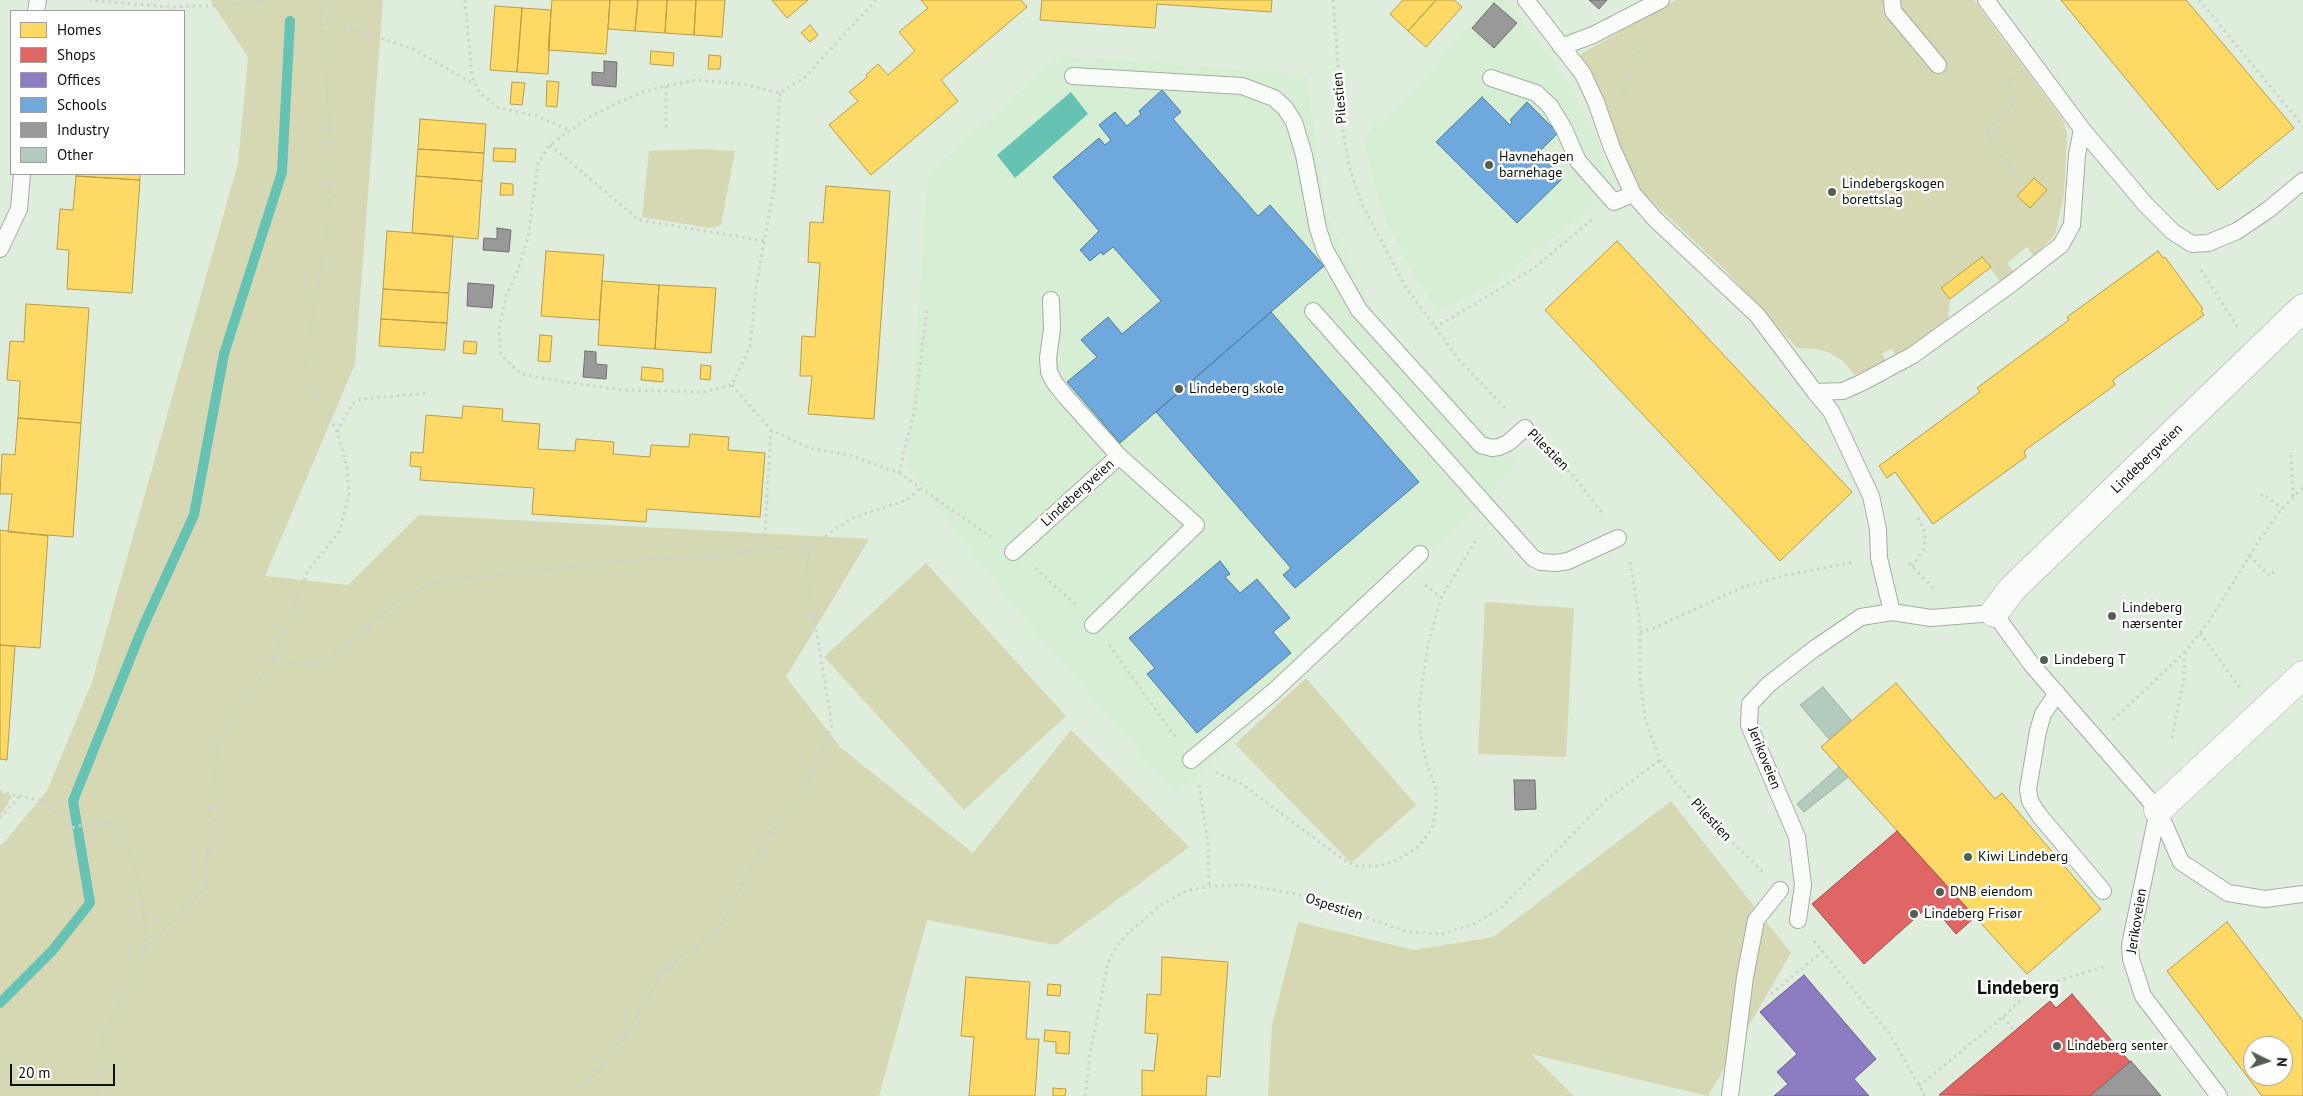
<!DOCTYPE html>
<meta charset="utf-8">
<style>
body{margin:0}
#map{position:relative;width:2303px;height:1096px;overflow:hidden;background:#dfeddd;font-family:"PT Sans",sans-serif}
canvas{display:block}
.legend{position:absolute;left:10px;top:10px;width:175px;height:165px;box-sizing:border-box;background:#fff;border:1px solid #9da09d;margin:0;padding:6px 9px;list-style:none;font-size:15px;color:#091209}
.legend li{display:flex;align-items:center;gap:10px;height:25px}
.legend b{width:25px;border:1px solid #9da09d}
.north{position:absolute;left:2243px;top:1036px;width:50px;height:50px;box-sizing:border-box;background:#fff;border:1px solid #9da09d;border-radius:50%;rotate:94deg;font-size:14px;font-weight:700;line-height:20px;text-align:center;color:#091209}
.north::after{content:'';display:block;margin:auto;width:18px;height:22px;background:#545f53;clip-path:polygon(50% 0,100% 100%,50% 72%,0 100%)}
.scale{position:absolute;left:10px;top:1064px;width:105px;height:22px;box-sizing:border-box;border:2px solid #091209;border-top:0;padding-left:6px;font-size:15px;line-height:18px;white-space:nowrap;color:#091209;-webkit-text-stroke:4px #fff;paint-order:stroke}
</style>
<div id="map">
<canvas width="2303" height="1096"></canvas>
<ul class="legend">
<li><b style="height:14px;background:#ffd966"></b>Homes</li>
<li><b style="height:14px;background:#e06666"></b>Shops</li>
<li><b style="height:14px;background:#8e7cc3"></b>Offices</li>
<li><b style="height:14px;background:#6fa8dc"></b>Schools</li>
<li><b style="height:14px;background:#999"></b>Industry</li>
<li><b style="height:14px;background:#b3cbbc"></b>Other</li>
</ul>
<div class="north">N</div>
<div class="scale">20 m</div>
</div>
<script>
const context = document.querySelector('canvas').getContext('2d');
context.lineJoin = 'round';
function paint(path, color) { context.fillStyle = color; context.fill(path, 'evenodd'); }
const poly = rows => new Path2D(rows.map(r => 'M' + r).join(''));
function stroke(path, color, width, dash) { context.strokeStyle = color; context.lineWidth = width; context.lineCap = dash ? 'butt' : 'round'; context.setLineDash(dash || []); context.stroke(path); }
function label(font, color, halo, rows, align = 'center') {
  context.font = font + ' "PT Sans",sans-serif'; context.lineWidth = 5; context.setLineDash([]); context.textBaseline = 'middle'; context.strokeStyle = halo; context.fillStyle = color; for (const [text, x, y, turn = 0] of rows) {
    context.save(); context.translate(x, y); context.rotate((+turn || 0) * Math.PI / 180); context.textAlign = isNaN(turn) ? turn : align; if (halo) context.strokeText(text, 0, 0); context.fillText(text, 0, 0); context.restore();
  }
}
const built = poly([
 [1493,0,1506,0,1567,79,1599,144,1614,187,1589,210,1498,280,1438,312,1408,264,1388,223,1378,198,1364,140,1374,124,1389,118],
 [1061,56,1306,75,1325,211,1374,313,1518,466,1177,794,1016,609,907,467,929,173]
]);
const green = poly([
 [210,0,383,0,355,364,265,576,348,585,419,515,869,539,786,677,841,748,973,853,1071,730,1189,847,1056,945,927,920,879,1096,0,1096,0,842,1,846,47,791,92,682,238,163,248,57],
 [1676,0,1974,0,2063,120,2067,134,2064,194,2055,235,2034,256,2027,247,2007,263,2014,272,2000,281,1982,257,1941,288,1950,299,1948,319,1896,357,1892,348,1882,354,1887,362,1855,375,1843,361,1828,352,1815,349,1797,348,1727,272,1642,192,1626,160,1594,85,1581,63,1581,54],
 [702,149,735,151,721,225,710,228,642,217,649,151],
 [926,563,1066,716,964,810,824,657],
 [1485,602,1574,608,1566,757,1478,754],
 [1306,678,1416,805,1351,863,1235,744],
 [0,792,12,796,0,816],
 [1671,801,1791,953,1708,1096,1531,1054,1574,1096,1268,1096,1272,1025,1298,922,1414,950,1493,937]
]);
const water = poly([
 [1071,92,1088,114,1015,178,997,155]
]);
const homes = poly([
 [552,0,610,0,606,54,548,50,552,0],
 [610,0,638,0,635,31,608,29,610,0],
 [638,0,667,0,665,33,635,31,638,0],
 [667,0,696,0,694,35,665,33,667,0],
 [696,0,725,0,722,37,694,35,696,0],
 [772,0,808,0,787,18,772,0],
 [921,0,1021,0,1027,7,941,80,958,101,871,175,829,125,858,101,849,92,867,77,866,75,878,64,888,75,915,51,899,32,928,8,921,0],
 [1042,0,1272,0,1271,12,1157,4,1155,28,1040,20,1042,0],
 [1403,0,1436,0,1408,31,1390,14,1403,0],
 [1436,0,1454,0,1462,7,1426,47,1408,31,1436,0],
 [2061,0,2186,0,2294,128,2218,190,2061,0],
 [495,6,522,8,517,72,490,70,495,6],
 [522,8,551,10,548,74,517,72,522,8],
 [810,25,818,35,810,42,801,33,810,25],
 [651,51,674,53,673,66,650,64,651,51],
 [709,55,721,56,720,69,708,69,709,55],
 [547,81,559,82,557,107,546,106,547,81],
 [512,82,525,83,522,105,510,104,512,82],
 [420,119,486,124,484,153,418,149,420,119],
 [494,148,516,149,515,162,493,161,494,148],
 [418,149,484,153,482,181,416,176,418,149],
 [76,174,140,174,140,180,76,176,76,174],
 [76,176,140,180,132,293,67,289,69,250,57,249,60,209,73,210,76,176],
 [416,176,482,181,478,239,412,233,416,176],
 [2034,178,2047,190,2030,208,2017,196,2034,178],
 [501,183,513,184,513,195,500,195,501,183],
 [826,186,890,191,874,419,808,414,812,376,800,376,802,336,815,337,820,263,808,262,810,222,823,223,826,186],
 [387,231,453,236,449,293,383,289,387,231],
 [1617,241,1852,492,1780,561,1545,310,1617,241],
 [546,251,604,255,599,320,541,316,546,251],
 [2158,251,2163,258,2165,257,2203,309,2201,311,2204,315,2114,379,2113,381,2115,385,2024,451,2026,457,1933,524,1895,472,1887,478,1879,466,1980,392,1977,388,2069,320,2067,317,2158,251],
 [1982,257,1991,267,1950,299,1941,288,1982,257],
 [602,281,659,285,655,349,598,345,602,281],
 [659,285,716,288,711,353,655,349,659,285],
 [383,289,449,293,447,323,381,319,383,289],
 [26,304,89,308,81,423,18,418,20,381,7,380,10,341,24,342,26,304],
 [381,319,447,323,445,350,379,346,381,319],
 [540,335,552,336,550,362,538,361,540,335],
 [464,341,477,342,476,354,463,353,464,341],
 [701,365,711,366,710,380,700,379,701,365],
 [642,367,663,369,663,382,641,380,642,367],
 [463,406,503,409,502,421,540,424,538,449,575,451,576,439,614,442,613,454,650,457,651,445,689,447,690,434,729,437,728,450,765,453,760,517,647,509,646,522,532,514,534,488,420,480,421,467,410,466,411,452,423,453,426,415,462,418,463,406],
 [18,418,81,423,73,537,8,532,12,494,0,494,2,454,15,455,18,418],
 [0,530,48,536,40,648,0,645,0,530],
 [0,645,15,646,7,760,0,759,0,645],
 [1896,683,1995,799,2002,793,2101,909,2027,974,1821,747,1896,683],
 [2227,922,2303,1021,2303,1096,2262,1096,2167,971,2227,922],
 [2253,1046,2283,1046,2283,1076,2253,1076,2253,1046],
 [1162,957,1228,962,1220,1077,1207,1076,1206,1096,1142,1096,1142,1070,1154,1071,1158,1034,1145,1033,1147,994,1161,995,1162,957],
 [966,977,1030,982,1026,1039,1039,1039,1035,1096,969,1096,974,1037,961,1036,966,977],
 [1048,984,1061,985,1060,996,1047,995,1048,984],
 [1045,1030,1070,1032,1069,1054,1056,1053,1056,1042,1044,1041,1045,1030],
 [1053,1088,1066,1089,1065,1096,1053,1096,1053,1088]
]);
const shops = poly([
 [1897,831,1975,917,1956,934,1931,904,1864,964,1812,904,1897,831],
 [2072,994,2130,1062,2090,1096,1939,1095,2050,1001,2056,1008,2072,994]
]);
const offices = poly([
 [1804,975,1876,1059,1854,1079,1869,1096,1774,1096,1788,1084,1777,1072,1797,1054,1760,1012,1804,975]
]);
const schools = poly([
 [1162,90,1181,112,1173,119,1258,216,1270,205,1324,266,1120,443,1067,382,1097,357,1081,340,1108,317,1122,334,1161,301,1113,247,1103,255,1101,252,1090,261,1080,250,1099,231,1053,177,1099,138,1105,145,1111,140,1099,125,1115,112,1127,126,1141,114,1139,111,1162,90],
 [1482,97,1510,125,1512,122,1510,120,1527,102,1558,133,1540,151,1538,148,1535,151,1563,178,1517,223,1436,142,1482,97],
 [1271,312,1419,482,1295,588,1283,575,1291,568,1156,412,1271,312],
 [1220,561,1230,574,1225,577,1240,593,1257,579,1290,618,1273,632,1291,653,1197,733,1147,674,1155,668,1129,638,1220,561]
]);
const industry = poly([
 [1589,0,1607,0,1599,9,1589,0],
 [1494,3,1517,23,1494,48,1472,28,1494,3],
 [604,61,617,62,616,87,592,85,592,72,604,73,604,61],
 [497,228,511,230,509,252,483,250,484,238,497,239,497,228],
 [468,283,494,285,492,308,467,306,468,283],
 [585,351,596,352,596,364,607,365,606,379,583,377,585,351],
 [1514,780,1535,780,1536,809,1515,810,1514,780],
 [2131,1061,2161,1096,2090,1096,2130,1062,2131,1061]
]);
const stream = poly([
 [0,1003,52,951,90,903,73,801,142,629,194,515,224,354,282,172,290,21]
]);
const building = poly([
 [1823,687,1851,720,1829,739,1800,705,1823,687],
 [1839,767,1848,777,1804,812,1797,804,1839,767]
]);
const path = poly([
 [89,0,170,7,226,5,270,0],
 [465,0,472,77,480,93,499,108,537,116,569,130],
 [1333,0,1343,131,1349,166,1362,204,1405,286,1460,361,1506,409],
 [2199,0,2303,126],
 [321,15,336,23,413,49,474,84],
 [2010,78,2011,106,1998,122,1986,132,2018,177],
 [666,86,666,128],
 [780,93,774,187,756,287,750,346,732,385,704,392,623,390,565,382,521,374,501,355,499,329,506,296,517,272,528,238,538,163,550,145,592,115,642,92,666,86,696,80,743,84,780,93,805,77,876,0],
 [1623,96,1632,67,1645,39],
 [550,145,639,220,765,241],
 [2201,270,2238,328],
 [1435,328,1534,268,1594,218],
 [732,385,771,430,809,448,849,455,899,473,991,537],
 [337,432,352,404,361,399,429,393],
 [1544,447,1575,478,1604,515],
 [2291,455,2293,498],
 [899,473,915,408,927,309],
 [2261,496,2264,494,2282,509],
 [809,547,852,518,907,500,921,487],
 [764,549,771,430],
 [2249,556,2270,576,2277,568],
 [1630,562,1640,623,1640,678,1645,719,1660,760,1675,781,1710,821,1763,872],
 [1909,563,1936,591],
 [1912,567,1923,550,1925,541,1925,532,1916,514],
 [1035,568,1076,605],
 [1425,585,1441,598],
 [1640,632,1654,628,1743,587,1782,576,1854,562],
 [2200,633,2241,689],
 [1109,645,1177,739],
 [273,659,320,666,402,598,439,581,653,558,711,558,764,549,809,547,807,574,832,726,802,796,767,838,718,930,661,973,634,1023,578,1096],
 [2113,720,2185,652,2210,620,2261,537,2282,509,2303,487],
 [2172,738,2184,677,2185,652],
 [1216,772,1242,784,1341,858,1356,866,1380,866,1397,860,1417,848,1432,829,1436,808,1436,789,1427,764,1421,738,1419,706,1428,645,1441,598,1474,543,1479,538],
 [1199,785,1208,844,1209,886],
 [0,792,44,801,71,828,98,821,112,825,121,831,126,839,141,890,146,934,145,948,137,968,103,1036,98,1083,98,1096],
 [0,818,19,797],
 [1814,941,1891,1036,1925,1096],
 [145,948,207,886,209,815,219,744,273,659,307,572,339,532,349,496,347,466,337,432,308,378,306,368,309,339,327,231,332,152,320,0],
 [1771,994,1823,951],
 [2003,1017,2015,1031],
 [1919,1086,2003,1017,2032,989,2106,966],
 [1085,1096,1090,1054,1108,962,1117,946,1128,933,1161,905,1186,891,1209,886,1245,885,1292,893,1331,905,1408,932,1442,934,1474,924,1501,908,1605,801,1660,760]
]);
const service = poly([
 [1526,0,1583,74,1596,102,1612,148,1633,194,1656,220,1757,315,1815,392,1843,391,1863,382,1913,355,2011,284,2061,245,2072,225,2077,155,2082,129],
 [1892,0,1893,11,1938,65],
 [1986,0,2082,129,2145,204,2173,232,2192,244,2208,243,2237,231,2268,210,2303,181],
 [36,11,38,0],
 [1561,47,1593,35,1661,0],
 [1073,76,1242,86,1274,98,1285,108,1294,122,1304,155,1318,229,1325,250,1359,310,1481,445,1492,448,1499,447,1508,443,1525,428],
 [1491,78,1536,93,1550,106,1564,129,1578,161,1614,202,1633,194],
 [0,249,19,209,22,174],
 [1313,311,1533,558,1541,562,1556,563,1568,561,1618,538],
 [1815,392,1831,411,1871,496,1878,529,1879,558,1892,612],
 [1013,552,1119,456,1066,397,1054,382,1049,372,1048,358,1052,329,1051,300],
 [1093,625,1196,525,1119,456],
 [2057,693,2043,714,2038,731,2028,789,2030,801,2039,815,2103,891],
 [1191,760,1273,692,1420,554],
 [2158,810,2130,945,2131,959,2143,996,2219,1096],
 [1798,920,1803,885,1797,837,1749,725,1750,704,1769,684,1814,649,1861,617,1892,612,1931,618,1994,613,2032,665,2158,810,2181,862,2228,893,2265,899,2303,894],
 [1730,1096,1745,977,1756,920,1780,890]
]);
const tertiary = poly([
 [1994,613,2012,589,2303,308],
 [2158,810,2303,675]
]);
const markers = [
 [1489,165,5,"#545f53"],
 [1832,192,5,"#545f53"],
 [1179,389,5,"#545f53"],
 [2112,616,5,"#545f53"],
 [2044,660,5,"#545f53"],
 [1968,857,5,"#545f53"],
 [1940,892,5,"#545f53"],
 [1914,914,5,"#545f53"],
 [2057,1046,5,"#545f53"]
];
const streetNames = [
 ["Pilestien",1340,98,-95],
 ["Pilestien",1548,450,45],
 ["Lindebergveien",2147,459,-44],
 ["Lindebergveien",1078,493,-42],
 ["Jerikoveien",1764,758,68],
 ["Pilestien",1711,820,47],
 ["Ospestien",1334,907,18],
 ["Jerikoveien",2137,921,-81]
];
const poiNames = [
 ["Havnehagen",1499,157],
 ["barnehage",1499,173],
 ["Lindebergskogen",1842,184],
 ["borettslag",1842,200],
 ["Lindeberg skole",1189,389],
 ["Lindeberg",2122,608],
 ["nærsenter",2122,624],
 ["Lindeberg T",2054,660],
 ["Kiwi Lindeberg",1978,857],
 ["DNB eiendom",1950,892],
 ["Lindeberg Frisør",1924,914],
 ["Lindeberg senter",2067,1046]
];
const districtNames = [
 ["Lindeberg",2018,989]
];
paint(built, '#d5eed4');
paint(green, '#d5d8b3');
paint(water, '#66c3b4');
paint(homes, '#ffd966');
stroke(homes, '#b59d4a', 1);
paint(shops, '#e06666');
stroke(shops, '#a04d4a', 1);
paint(offices, '#8e7cc3');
stroke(offices, '#665c8b', 1);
paint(schools, '#6fa8dc');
stroke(schools, '#507b9d', 1);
paint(industry, '#999');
stroke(industry, '#6e706e', 1);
stroke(stream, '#66c3b4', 10);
paint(building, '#b3cbbc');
stroke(building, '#a4b1a7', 1);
stroke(service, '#a3aea2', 18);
stroke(tertiary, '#a3aea2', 29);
stroke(path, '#cdd2cd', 3, [2.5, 4]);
stroke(service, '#fafcfa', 16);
stroke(tertiary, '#fafcfa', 28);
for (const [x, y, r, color] of markers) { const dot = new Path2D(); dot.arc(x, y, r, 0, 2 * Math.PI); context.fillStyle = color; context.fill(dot); stroke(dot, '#fff', 2); }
label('14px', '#091209', '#fff', streetNames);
label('14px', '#091209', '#fff', poiNames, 'left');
label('bold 19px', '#091209', '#fff', districtNames);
</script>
